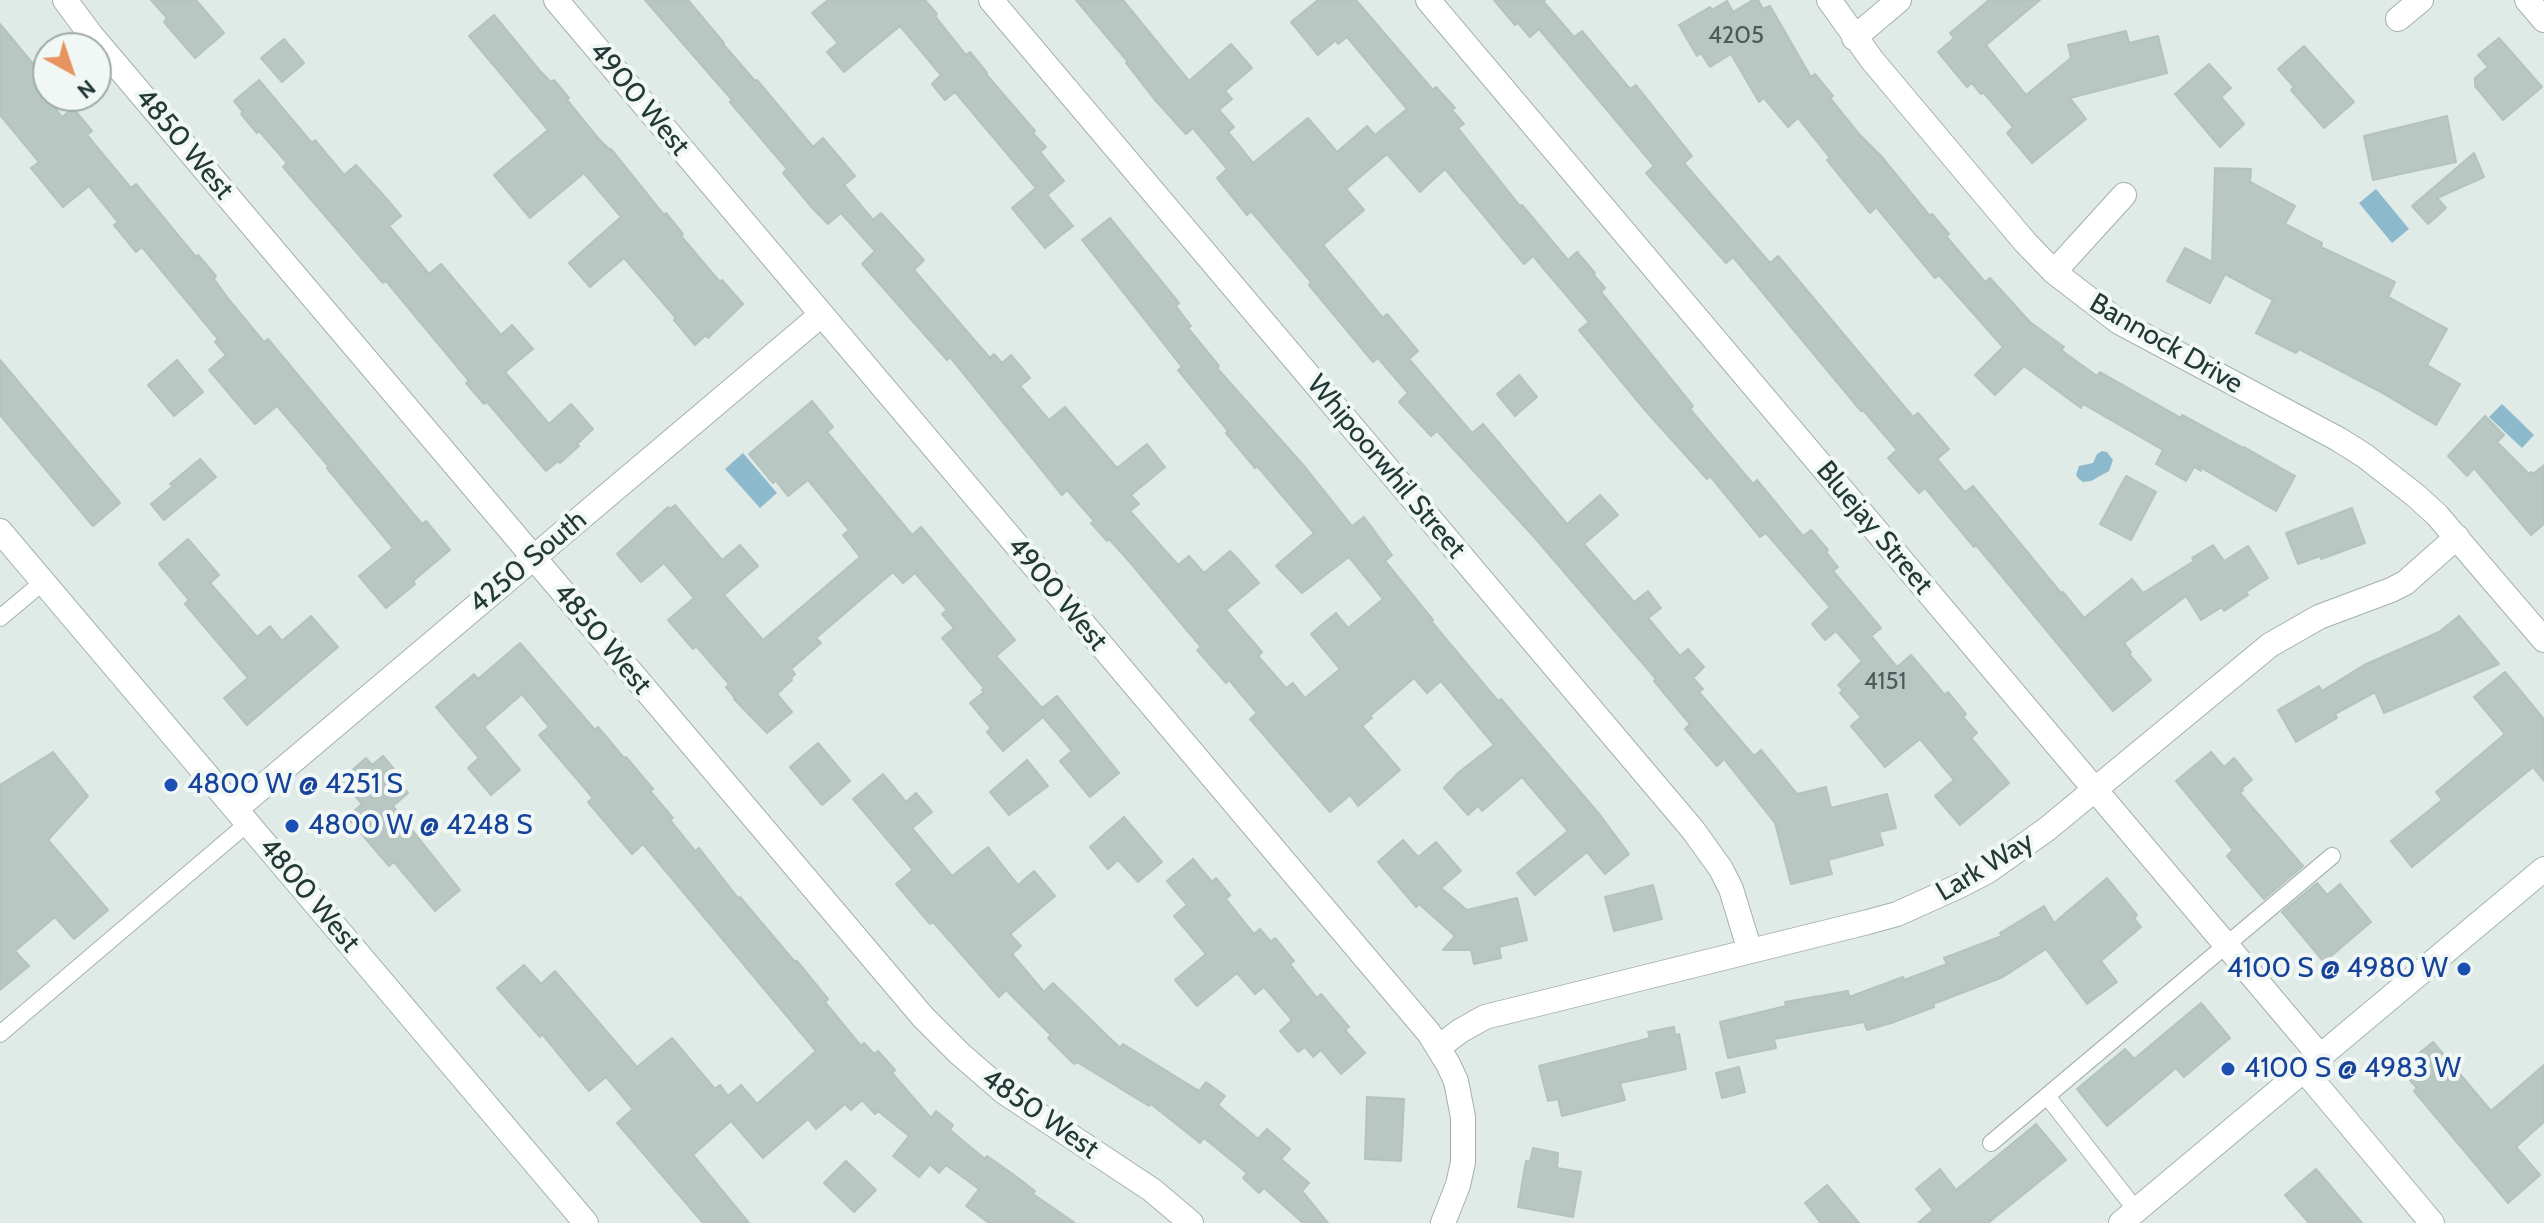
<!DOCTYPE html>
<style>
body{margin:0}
#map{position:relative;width:2544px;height:1223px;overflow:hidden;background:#e0eae7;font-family:Cabin,sans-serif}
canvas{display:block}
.north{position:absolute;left:32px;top:32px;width:80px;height:80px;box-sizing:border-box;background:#f0f7f4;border:2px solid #9eaba8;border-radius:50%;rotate:140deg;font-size:22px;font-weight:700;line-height:32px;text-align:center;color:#223936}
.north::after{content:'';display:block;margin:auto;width:28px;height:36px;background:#e79461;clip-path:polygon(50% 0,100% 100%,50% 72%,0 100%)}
</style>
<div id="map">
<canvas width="2544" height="1223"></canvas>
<div class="north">N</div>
</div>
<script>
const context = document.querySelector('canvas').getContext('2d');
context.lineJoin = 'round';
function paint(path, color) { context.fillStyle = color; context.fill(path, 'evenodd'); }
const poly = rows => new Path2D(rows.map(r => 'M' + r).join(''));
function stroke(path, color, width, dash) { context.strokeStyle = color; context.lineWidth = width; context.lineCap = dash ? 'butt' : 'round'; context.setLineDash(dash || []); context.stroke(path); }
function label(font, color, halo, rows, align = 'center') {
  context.font = font + ' Cabin,sans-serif'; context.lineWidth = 8; context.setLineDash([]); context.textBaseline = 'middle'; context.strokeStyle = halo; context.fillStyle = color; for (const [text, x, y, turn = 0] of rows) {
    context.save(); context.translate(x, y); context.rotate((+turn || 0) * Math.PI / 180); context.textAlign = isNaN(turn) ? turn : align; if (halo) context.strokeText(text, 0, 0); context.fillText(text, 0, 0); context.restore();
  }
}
const water = poly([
 [2376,189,2409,229,2392,243,2359,203],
 [2502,404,2534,435,2522,448,2489,417],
 [2102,451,2107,452,2113,460,2109,471,2091,481,2083,482,2079,479,2076,475,2079,466,2093,463,2097,454],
 [743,453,777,493,760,508,725,469]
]);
const building = poly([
 [151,0,196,0,224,33,195,58,164,22,167,18,151,0],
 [645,0,688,0,724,43,723,44,755,81,757,80,813,147,823,138,855,176,844,185,873,220,881,213,924,260,914,270,990,358,994,354,1002,363,1011,355,1030,378,1020,386,1049,420,1065,407,1117,468,1147,444,1165,467,1131,495,1139,504,1130,511,1178,565,1189,556,1204,573,1230,551,1237,558,1259,583,1226,610,1262,652,1258,656,1286,688,1293,683,1305,698,1340,669,1311,634,1336,613,1348,628,1383,599,1349,557,1302,593,1276,566,1314,533,1257,466,1255,468,1226,433,1228,431,1178,370,1182,367,1082,240,1110,218,1179,303,1176,306,1191,326,1188,328,1219,366,1217,368,1305,467,1352,526,1364,517,1392,555,1385,561,1433,620,1431,621,1498,701,1501,699,1600,815,1629,854,1605,874,1587,852,1535,895,1517,873,1568,831,1522,777,1482,811,1478,806,1468,815,1444,788,1459,772,1494,745,1441,681,1427,693,1414,678,1370,716,1372,718,1362,726,1400,770,1358,806,1350,795,1330,812,1250,719,1257,713,1229,680,1226,683,1197,650,1201,647,1128,560,1109,539,1107,541,1091,523,1094,521,1067,490,1062,495,950,357,947,360,862,264,875,251,841,213,828,224,814,210,783,173,787,169,730,102,732,100,645,0],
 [828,0,925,0,937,14,935,16,966,55,970,52,987,73,986,74,1035,131,1033,133,1046,147,1040,152,1064,181,1047,195,1073,226,1045,248,1012,208,1036,188,955,92,945,100,932,84,941,75,900,26,844,72,827,52,838,43,812,13,828,0],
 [1076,0,1123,0,1189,81,1231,44,1252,68,1225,91,1232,99,1219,110,1234,127,1228,132,1253,163,1308,118,1337,152,1367,126,1375,135,1407,109,1347,37,1338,44,1336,40,1318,55,1291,22,1318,0,1356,0,1433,90,1436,87,1455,108,1452,110,1464,124,1458,128,1520,206,1522,205,1568,260,1577,252,1595,273,1593,274,1605,288,1601,292,1693,406,1690,409,1753,484,1757,480,1803,536,1811,530,1828,550,1826,552,1838,567,1833,571,1881,628,1871,636,1897,667,1911,655,1945,695,1948,692,1966,714,1963,717,1977,733,1971,738,2009,783,1960,825,1935,796,1954,780,1920,739,1885,767,1851,726,1861,717,1840,693,1843,690,1838,685,1862,661,1836,631,1825,640,1812,624,1830,607,1766,533,1760,537,1710,476,1707,479,1644,409,1579,330,1589,322,1533,256,1524,264,1445,169,1420,192,1387,154,1346,189,1364,210,1323,245,1383,318,1387,314,1418,351,1409,359,1472,433,1483,424,1567,524,1600,495,1618,515,1584,544,1634,602,1648,591,1661,608,1648,618,1680,656,1688,649,1704,667,1693,678,1703,689,1699,692,1754,756,1761,750,1797,794,1826,787,1831,808,1887,794,1896,828,1879,832,1883,845,1828,860,1832,874,1791,884,1775,823,1724,759,1717,766,1685,729,1690,724,1654,681,1656,679,1534,537,1437,431,1431,436,1399,402,1408,393,1378,358,1373,362,1309,285,1311,282,1251,211,1247,215,1217,178,1227,169,1193,128,1186,134,1155,100,1126,63,1128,62,1076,0],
 [1494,0,1545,0,1543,1,1574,37,1582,31,1630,89,1636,85,1692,156,1684,163,1770,263,1778,256,1779,257,1913,417,1918,413,1949,449,1937,459,1965,492,1973,486,2061,593,2063,592,2084,618,2132,579,2143,593,2194,561,2192,558,2213,545,2224,561,2248,546,2268,578,2246,592,2248,595,2224,611,2222,607,2201,620,2186,596,2124,643,2131,652,2129,654,2151,680,2113,711,1976,545,1974,547,1925,488,1919,493,1888,458,1897,450,1863,410,1861,411,1733,257,1726,263,1646,173,1654,166,1539,29,1530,37,1518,23,1515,25,1494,0],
 [1753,0,1758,0,1763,9,1770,6,1811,77,1815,74,1833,96,1830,98,1859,134,1881,156,1930,216,1932,214,1949,234,1946,236,1985,282,1990,278,2030,322,2064,347,2061,350,2097,376,2100,372,2181,418,2182,415,2243,448,2244,447,2295,476,2276,511,2198,466,2201,471,2194,467,2186,481,2156,464,2163,450,2083,404,2081,408,2024,366,1995,395,1975,375,2003,347,1939,275,1935,278,1876,207,1870,213,1827,160,1830,158,1798,118,1788,127,1764,98,1759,102,1731,54,1710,67,1701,53,1697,56,1679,25,1710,7,1712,10,1727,1,1733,12,1753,0],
 [1989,0,2040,0,1986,45,2026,95,2071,58,2068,45,2126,31,2129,43,2158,36,2167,73,2070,98,2086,119,2032,163,2007,133,2013,127,1983,92,1981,94,1972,83,1967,87,1938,52,1954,38,1950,33,1989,0],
 [494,15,540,71,551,82,554,80,569,98,567,100,598,138,610,150,611,149,664,215,666,213,683,234,681,236,720,282,722,280,743,304,708,338,706,335,695,345,674,320,676,318,624,258,590,287,569,263,621,217,584,173,530,218,494,175,548,130,469,36,494,15],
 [0,24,44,77,36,83,62,117,73,108,92,131,87,135,131,188,136,184,196,257,198,255,216,276,214,279,230,301,264,342,268,339,422,524,426,521,450,550,413,581,415,584,386,608,359,576,393,548,327,468,329,467,277,406,255,424,209,370,226,355,215,342,218,339,142,247,136,252,114,225,118,222,89,186,63,207,31,168,39,162,0,115,0,24],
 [2499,38,2542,87,2503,120,2475,86,2475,78,2488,67,2478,55,2499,38],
 [284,39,304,63,282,82,261,58,284,39],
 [2304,46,2354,102,2324,128,2291,90,2294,87,2278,69,2304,46],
 [2209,64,2231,88,2221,97,2244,124,2220,147,2175,94,2209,64],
 [259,80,312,143,315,140,344,175,356,165,385,197,401,216,389,226,429,274,441,264,501,335,512,325,533,349,505,372,549,424,571,404,593,429,577,444,579,446,560,463,558,461,546,471,487,402,484,404,466,383,469,381,386,281,383,283,283,167,287,163,259,131,257,133,241,114,243,112,234,101,259,80],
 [2447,116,2456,162,2373,180,2364,136,2447,116],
 [2474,153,2484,177,2437,198,2446,208,2428,224,2412,206,2474,153],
 [2215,168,2251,169,2250,182,2295,206,2285,224,2322,243,2321,247,2395,282,2388,297,2447,329,2427,365,2460,384,2436,425,2379,391,2299,349,2296,353,2256,333,2273,300,2225,274,2210,303,2167,281,2185,248,2212,262,2215,168],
 [0,360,120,503,93,526,0,415,0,360],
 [177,360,203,392,174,416,148,385,177,360],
 [1519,375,1537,397,1515,416,1497,394,1519,375],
 [812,401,833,427,827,432,912,535,921,527,1015,640,996,656,1042,708,1057,696,1119,773,1090,797,1060,761,1072,751,1043,717,1003,751,987,732,991,728,970,703,984,692,982,690,984,688,942,638,954,628,942,614,947,610,915,573,903,583,893,572,816,638,821,643,791,669,795,674,791,678,792,680,777,694,792,712,767,733,734,699,735,698,726,687,729,684,696,646,693,649,668,620,694,598,664,563,641,582,617,554,668,507,670,509,675,505,722,560,740,545,758,566,724,595,763,640,860,557,843,535,849,530,808,480,788,496,776,481,773,483,749,454,812,401],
 [2485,416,2504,435,2497,442,2529,474,2531,472,2533,474,2544,465,2544,524,2531,535,2474,468,2467,476,2448,456,2485,416],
 [200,459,216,477,164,520,151,504,173,486,170,484,200,459],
 [2126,476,2156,492,2131,540,2100,524,2126,476],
 [2352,508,2365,543,2321,559,2320,556,2298,564,2286,533,2352,508],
 [188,539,219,575,210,583,257,637,270,626,282,641,311,616,338,647,247,725,224,698,248,678,185,604,189,600,159,564,188,539],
 [2459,616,2499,664,2384,713,2375,692,2335,714,2337,718,2296,742,2278,710,2319,686,2322,691,2364,665,2439,632,2459,616],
 [520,643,595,730,598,727,624,758,626,757,653,789,650,791,673,818,670,820,695,851,699,848,738,898,740,897,795,962,797,961,828,999,825,1002,861,1046,864,1043,874,1054,878,1051,895,1070,892,1073,931,1118,936,1111,953,1125,950,1130,985,1159,987,1156,1010,1172,1035,1191,1033,1194,1075,1223,989,1223,966,1206,979,1189,946,1165,939,1173,930,1164,919,1177,893,1156,909,1136,878,1111,875,1114,862,1100,851,1110,845,1104,816,1129,808,1119,763,1158,731,1121,693,1155,749,1223,703,1223,617,1123,633,1109,606,1077,589,1091,542,1034,540,1037,497,988,524,965,541,984,555,971,637,1067,672,1038,715,1089,720,1085,728,1096,741,1085,757,1104,816,1051,643,844,632,854,588,802,593,798,539,735,549,727,522,694,484,727,520,770,491,795,468,768,479,758,436,707,474,674,478,679,520,643],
 [2505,672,2544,719,2544,781,2533,767,2412,867,2391,841,2442,800,2436,792,2505,734,2474,697,2505,672],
 [818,743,850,781,822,805,790,767,818,743],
 [53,752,88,796,48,840,108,910,74,939,55,917,15,951,29,966,0,990,0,785,53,752],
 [2211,752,2224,767,2234,758,2252,780,2242,788,2243,790,2240,793,2303,866,2264,899,2227,856,2233,850,2176,781,2211,752],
 [383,756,399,775,395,778,408,793,393,806,460,890,435,911,394,862,389,866,347,817,362,804,341,780,366,758,372,765,383,756],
 [1027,760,1048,786,1009,815,990,792,1027,760],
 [883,774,906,802,916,793,932,812,912,828,952,876,988,847,1018,885,1034,871,1055,896,1010,934,1021,946,1012,954,1044,992,1053,983,1120,1048,1123,1044,1199,1091,1206,1082,1225,1096,1218,1105,1258,1139,1267,1129,1290,1149,1281,1159,1309,1183,1302,1191,1328,1223,1303,1223,1264,1188,1259,1193,1243,1178,1247,1173,1204,1138,1200,1143,1151,1104,1149,1106,1077,1062,1074,1064,1048,1038,1051,1035,1006,990,999,997,933,922,930,924,896,884,913,870,853,799,883,774],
 [1124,817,1162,862,1138,882,1118,860,1108,869,1090,847,1124,817],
 [1403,840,1418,857,1436,842,1461,871,1441,888,1467,910,1517,898,1527,940,1499,947,1501,958,1474,964,1471,950,1443,950,1455,936,1419,904,1416,907,1378,862,1403,840],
 [1193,859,1212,882,1216,878,1230,895,1226,899,1254,934,1260,929,1271,942,1275,938,1294,961,1290,964,1317,998,1321,994,1349,1027,1345,1030,1365,1053,1341,1074,1321,1050,1313,1057,1305,1047,1298,1052,1280,1031,1292,1020,1264,987,1255,994,1237,973,1197,1006,1175,980,1206,954,1174,916,1187,905,1167,881,1193,859],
 [2107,878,2137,915,2134,918,2141,927,2101,961,2117,982,2087,1004,2046,949,2003,977,1933,1004,1934,1007,1891,1023,1867,1030,1864,1022,1774,1039,1776,1048,1728,1058,1720,1022,1786,1006,1785,1002,1848,991,1849,997,1903,977,1904,980,1947,964,1944,958,2002,936,2000,933,2044,906,2054,923,2107,878],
 [2317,883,2327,895,2340,884,2371,922,2324,962,2282,912,2317,883],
 [1653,885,1662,919,1614,931,1605,897,1653,885],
 [2201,1003,2230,1038,2184,1077,2176,1068,2107,1126,2077,1089,2125,1049,2134,1059,2201,1003],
 [1674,1027,1675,1035,1679,1034,1686,1069,1620,1083,1625,1100,1562,1116,1558,1099,1548,1101,1539,1066,1650,1038,1648,1032,1674,1027],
 [2433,1042,2491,1111,2544,1065,2544,1122,2516,1147,2540,1175,2508,1203,2414,1091,2417,1088,2400,1069,2433,1042],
 [1739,1067,1745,1092,1722,1098,1716,1073,1739,1067],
 [1367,1097,1404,1099,1401,1161,1365,1159,1367,1097],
 [2036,1124,2066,1160,1988,1223,1918,1223,1933,1210,1916,1189,1940,1169,1956,1190,2036,1124],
 [1533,1148,1558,1153,1557,1168,1581,1172,1573,1217,1518,1207,1526,1161,1530,1162,1533,1148],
 [846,1161,876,1190,854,1212,824,1183,846,1161],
 [2316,1169,2362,1223,2309,1223,2285,1195,2316,1169],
 [1827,1185,1859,1223,1821,1223,1805,1203,1827,1185]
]);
const service = poly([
 [0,618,43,582],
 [0,1034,248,823],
 [2047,1096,2136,1210],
 [1991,1143,2332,856]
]);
const minor = poly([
 [65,0,91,35,923,1017,960,1054,1004,1092,1152,1190,1191,1223],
 [556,0,1429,1033,1448,1064,1456,1081,1463,1117,1463,1162,1458,1185,1443,1223],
 [991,0,1693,830,1721,869,1731,889,1750,951],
 [1428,0,2320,1056],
 [1829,0,1872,60,2025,242,2054,272,2119,322,2338,439,2365,456,2415,495,2437,515,2544,640],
 [2527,0,2544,20],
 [2398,19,2421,0],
 [1854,38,1899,0],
 [2054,272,2124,195],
 [236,809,821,315],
 [1439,1047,1460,1031,1485,1017,1868,922,1897,914,1957,887,1988,871,2047,829,2270,645,2319,617,2391,590,2405,583,2457,537],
 [2304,1070,2432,1223]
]);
const secondary = poly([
 [0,531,586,1223],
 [2121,1223,2544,869]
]);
const markers = [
 [171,785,8,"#1a4fb4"],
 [292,826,8,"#1a4fb4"],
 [2464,969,8,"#1a4fb4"],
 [2228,1069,8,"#1a4fb4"]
];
const numberNames = [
 ["4205",1736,36],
 ["4151",1885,682]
];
const streetNames = [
 ["4900 West",639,99,50],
 ["4850 West",184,144,50],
 ["Bannock Drive",2166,344,30],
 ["Whipoorwhil Street",1386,467,50],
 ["Bluejay Street",1874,528,50],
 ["4250 South",528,562,-40],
 ["4900 West",1057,594,50],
 ["4850 West",602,639,50],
 ["Lark Way",1985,867,-31],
 ["4800 West",309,895,50],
 ["4850 West",1040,1114,35]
];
const transitNames = [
 ["4800 W @ 4251 S",187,785],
 ["4800 W @ 4248 S",308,826],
 ["4100 S @ 4980 W",2448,969,"right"],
 ["4100 S @ 4983 W",2244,1069]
];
paint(water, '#8cb9cb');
paint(building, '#b9c7c3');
stroke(building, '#b3c3bf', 2);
stroke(service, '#a3b1ae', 18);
stroke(minor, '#a3b1ae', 26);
stroke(secondary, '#a0b5b0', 26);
stroke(service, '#fff', 16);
stroke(minor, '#fff', 24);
stroke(secondary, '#fff', 24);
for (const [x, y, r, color] of markers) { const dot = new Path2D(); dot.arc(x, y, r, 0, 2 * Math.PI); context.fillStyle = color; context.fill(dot); stroke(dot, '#f0f7f4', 3); }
label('24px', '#485c59', null, numberNames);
label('28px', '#223936', '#f0f7f4', streetNames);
label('28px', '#164399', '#f0f7f4', transitNames, 'left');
</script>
